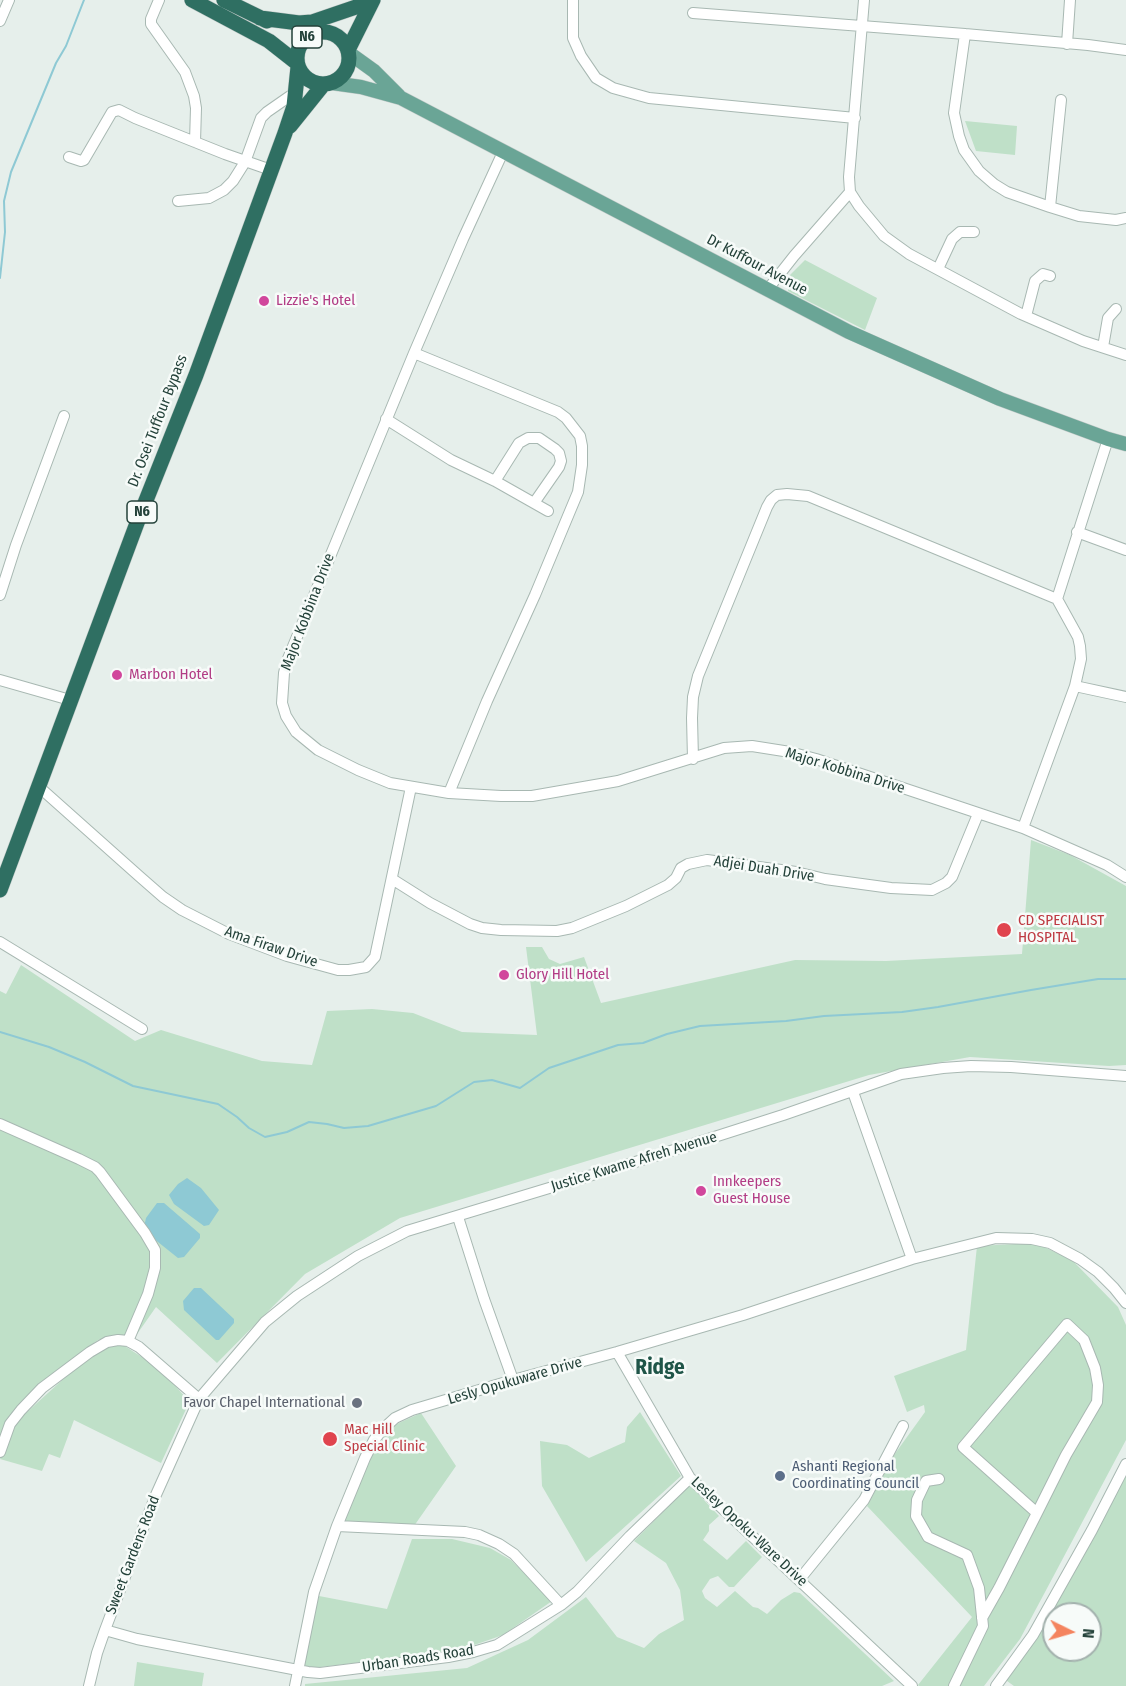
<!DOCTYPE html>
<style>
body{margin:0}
#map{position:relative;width:1126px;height:1686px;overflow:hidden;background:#e6efeb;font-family:"Fira Sans Condensed",sans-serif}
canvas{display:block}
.north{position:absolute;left:1042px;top:1602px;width:60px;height:60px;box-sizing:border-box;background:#f7fbf9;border:2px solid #a3b1ad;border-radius:50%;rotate:95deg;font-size:16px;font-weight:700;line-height:24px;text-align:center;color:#24423a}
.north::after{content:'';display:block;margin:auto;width:21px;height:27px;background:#f4845f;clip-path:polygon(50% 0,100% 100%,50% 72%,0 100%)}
</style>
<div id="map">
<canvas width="1126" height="1686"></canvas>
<div class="north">N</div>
</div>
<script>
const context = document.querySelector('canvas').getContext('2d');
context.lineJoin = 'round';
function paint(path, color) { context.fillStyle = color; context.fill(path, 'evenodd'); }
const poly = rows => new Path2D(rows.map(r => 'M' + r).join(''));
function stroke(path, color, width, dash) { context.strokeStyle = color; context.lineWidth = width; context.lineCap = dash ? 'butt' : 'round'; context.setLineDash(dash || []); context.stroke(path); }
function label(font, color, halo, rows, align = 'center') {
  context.font = font + ' "Fira Sans Condensed",sans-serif'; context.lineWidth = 5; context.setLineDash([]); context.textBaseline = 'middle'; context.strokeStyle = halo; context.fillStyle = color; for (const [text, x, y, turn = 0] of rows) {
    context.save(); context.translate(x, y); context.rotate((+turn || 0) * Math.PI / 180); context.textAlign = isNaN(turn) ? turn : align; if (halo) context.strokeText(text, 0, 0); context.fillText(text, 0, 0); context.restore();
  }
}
const green = poly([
 [965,121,1017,126,1015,155,976,151],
 [805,260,877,298,865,330,788,291,788,277],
 [1031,840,1070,855,1126,886,1126,1065,1109,1066,970,1057,869,1075,400,1218,305,1274,217,1363,156,1307,135,1337,118,1335,98,1340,42,1381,17,1407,0,1439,0,991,6,994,21,965,135,1041,161,1030,262,1061,312,1065,327,1011,372,1009,413,1013,462,1032,537,1035,526,947,542,947,549,959,560,964,584,957,601,1003,795,960,886,961,1022,954],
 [1036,1243,1073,1261,1118,1307,1126,1325,1126,1440,1020,1639,984,1686,919,1686,918,1685,972,1617,867,1506,894,1455,925,1412,924,1405,907,1412,894,1376,966,1350,977,1246],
 [103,1345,123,1345,145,1359,170,1380,187,1399,188,1405,161,1463,74,1420,60,1458,49,1454,42,1471,0,1459,15,1423,93,1352],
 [640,1412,681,1476,586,1562,542,1486,540,1441,567,1445,589,1458,625,1442,627,1427],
 [421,1413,456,1466,414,1526,343,1522,371,1458,390,1427],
 [1126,1470,1126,1686,1014,1686,1007,1681,1007,1678],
 [1054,1614,1090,1614,1090,1650,1054,1650],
 [690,1485,719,1516,709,1525,709,1531,703,1540,727,1560,746,1541,762,1557,734,1587,729,1587,718,1576,710,1579,702,1591,705,1598,717,1607,735,1591,753,1607,758,1608,767,1614,781,1600,794,1592,800,1593,894,1681,882,1686,305,1686,305,1684,467,1668,528,1640,586,1597,617,1637,644,1648,659,1634,684,1620,680,1590,666,1563,634,1541],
 [412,1539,452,1539,490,1548,511,1560,552,1601,503,1635,457,1651,312,1668,304,1667,309,1638,319,1596,387,1609],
 [137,1662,204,1673,202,1686,134,1686]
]);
const water = poly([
 [187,1178,201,1188,219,1210,209,1225,204,1226,174,1204,169,1195,178,1184],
 [157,1203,164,1203,200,1234,200,1238,184,1257,178,1258,148,1234,144,1227,146,1218],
 [194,1288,201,1288,234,1319,234,1323,219,1340,216,1340,184,1310,183,1301]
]);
const stream = poly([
 [0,278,5,232,4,201,11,172,56,63,66,46,84,0],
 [0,1032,49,1047,85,1062,133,1086,218,1104,237,1117,249,1128,265,1137,287,1132,309,1122,327,1124,344,1128,368,1126,436,1106,474,1082,492,1080,520,1088,549,1068,618,1045,643,1043,667,1034,700,1026,786,1021,824,1016,902,1012,938,1007,1031,990,1098,979,1126,979]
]);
const minor = poly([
 [159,0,151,19,151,24,185,72,194,96,196,108,195,142],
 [573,0,573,38,581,56,596,78,613,88,649,98,855,118],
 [864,0,849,177,850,192,859,206,884,236,909,254,1021,314,1083,341,1126,355],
 [693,13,965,34,1088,45,1126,50],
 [0,21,9,0],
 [965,34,954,113,959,136,964,150,979,171,994,184,1007,192,1050,207,1079,216,1116,220,1126,218],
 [1067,44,1070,0],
 [503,152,463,239,414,353,287,661,284,673,282,703,286,716,296,732,318,750,358,770,390,783,449,793,501,796,532,796,618,781,724,748,752,746,790,752,816,759,1023,828,1107,865,1126,877],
 [69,157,81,161,84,160,112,112,119,110,135,118,225,154,271,170],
 [178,201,209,198,224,190,233,181,245,162,261,118,267,112,290,96],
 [1050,207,1061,100],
 [938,269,952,239,960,232,974,232],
 [768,289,794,256,850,192],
 [1026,316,1035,281,1043,274,1050,276],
 [1103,347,1108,318,1116,309],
 [414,353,558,412,566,418,580,436,582,446,582,465,578,492,535,595,487,701,449,793],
 [386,419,451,460,495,481,548,511],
 [495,481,519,443,528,438,539,438,555,449,559,453,561,461,559,467,534,503],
 [1077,532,1126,550],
 [0,595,16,545,64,416],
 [0,680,70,700],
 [1075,686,1126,697],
 [693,759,692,718,693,697,698,676,767,507,771,500,777,495,787,494,808,496,1057,599],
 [38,786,139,876,163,897,182,910,229,934,287,956,338,970,349,970,366,967,375,957,411,787],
 [1023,828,1075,686,1081,659,1080,646,1078,637,1057,599,1108,439],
 [392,879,430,903,470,924,482,928,501,930,557,931,572,928,626,906,668,885,676,878,681,868,688,864,707,860,796,872,825,879,891,888,932,890,946,883,952,877,978,814],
 [0,942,142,1029],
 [853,1092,912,1259],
 [0,1124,79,1159,95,1167,100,1172,145,1233,155,1250,155,1268,148,1294,128,1341],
 [458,1217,484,1299,513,1380],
 [617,1352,690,1478,912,1686],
 [0,1452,10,1424,21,1410,42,1388,90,1352,107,1342,118,1340,128,1341,139,1347,199,1399],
 [690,1478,630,1536,577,1592,561,1605,497,1645,473,1652,448,1657,320,1673,308,1672,137,1639,105,1630,155,1497,199,1399,265,1322,297,1296,358,1256,407,1231,655,1156,783,1115,901,1074,943,1068,971,1066,1011,1067,1126,1076],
 [939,1479,926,1481,917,1500,916,1516,928,1537,967,1555,979,1588,983,1626,954,1686],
 [337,1526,465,1532,479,1535,499,1544,514,1554,561,1605],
 [799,1580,864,1500,903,1426],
 [982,1618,999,1588,1037,1513,1066,1455,1097,1402,1098,1385,1095,1368,1084,1340,1067,1324,963,1447,1037,1513],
 [89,1686,97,1653,105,1630],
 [295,1686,314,1592,337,1526,365,1458,374,1440,383,1429,395,1418,412,1410,513,1380,617,1352,743,1315,912,1259,996,1238,1032,1239,1050,1243,1080,1259,1098,1272,1114,1288,1126,1303],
 [996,1686,1033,1635,1092,1530,1126,1464]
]);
const major = poly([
 [349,53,374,71,399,96],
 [332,83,361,87,401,98,849,332,1000,399,1108,439,1126,444]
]);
const highway = poly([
 [192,0,269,41,297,63],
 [224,0,267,21],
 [260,18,299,23,312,22,365,4],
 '297 58a26 26 0 1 1 52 0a26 26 0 1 1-52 0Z',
 [348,50,373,0],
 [290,126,323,85],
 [0,890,137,523,196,375,285,133,294,106,298,67]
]);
const markers = [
 [264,301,6,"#d1479c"],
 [117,675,6,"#d1479c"],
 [1004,930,8,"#e0444e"],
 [504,975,6,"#d1479c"],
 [701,1191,6,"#d1479c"],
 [357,1403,6,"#6b7280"],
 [330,1439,8,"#e0444e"],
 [780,1476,6,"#5c6f8a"]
];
const shields = [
 [307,37,30],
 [142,512,30]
];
const shieldNames = [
 ["N6",307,37],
 ["N6",142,512]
];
const streetNames = [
 ["Dr Kuffour Avenue",757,265,28],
 ["Dr. Osei Tuffour Bypass",158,421,-69],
 ["Major Kobbina Drive",308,612,-69],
 ["Major Kobbina Drive",845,771,17],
 ["Adjei Duah Drive",764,869,9],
 ["Ama Firaw Drive",271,947,19],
 ["Justice Kwame Afreh Avenue",634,1162,-17],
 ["Lesly Opukuware Drive",515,1381,-16],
 ["Lesley Opoku-Ware Drive",749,1532,43],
 ["Sweet Gardens Road",133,1555,-69],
 ["Urban Roads Road",418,1659,-9]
];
const hotelNames = [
 ["Lizzie's Hotel",276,301],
 ["Marbon Hotel",129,675],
 ["Glory Hill Hotel",516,975],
 ["Innkeepers",713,1182],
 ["Guest House",713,1199]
];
const healthNames = [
 ["CD SPECIALIST",1018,921],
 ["HOSPITAL",1018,938],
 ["Mac Hill",344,1430],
 ["Special Clinic",344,1447]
];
const worshipNames = [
 ["Favor Chapel International",345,1403]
];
const serviceNames = [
 ["Ashanti Regional",792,1467],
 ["Coordinating Council",792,1484]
];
const districtNames = [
 ["Ridge",660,1368]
];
paint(green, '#bfe0c8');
paint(water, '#8ec9d4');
stroke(stream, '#8ec9d4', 2);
stroke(minor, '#a8b8b2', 12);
stroke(major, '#c2cac8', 15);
stroke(highway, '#c2cac8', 16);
stroke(minor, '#fff', 10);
stroke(major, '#6aa596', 14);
stroke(highway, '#2f6f62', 15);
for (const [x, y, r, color] of markers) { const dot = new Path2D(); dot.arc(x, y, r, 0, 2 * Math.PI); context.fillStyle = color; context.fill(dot); stroke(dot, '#f7fbf9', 2); }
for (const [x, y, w] of shields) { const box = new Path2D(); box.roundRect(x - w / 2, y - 11, w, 22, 4.5); context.fillStyle = '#f7fbf9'; context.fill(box); stroke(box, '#24423a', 1.5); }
label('bold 14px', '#24423a', null, shieldNames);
label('15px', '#24423a', '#f7fbf9', streetNames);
label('15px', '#b23c85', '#f7fbf9', hotelNames, 'left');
label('15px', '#be3a42', '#f7fbf9', healthNames, 'left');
label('15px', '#5b616d', '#f7fbf9', worshipNames, 'right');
label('15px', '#4e5e75', '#f7fbf9', serviceNames, 'left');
label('bold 21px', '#1f5548', '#f7fbf9', districtNames);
</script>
